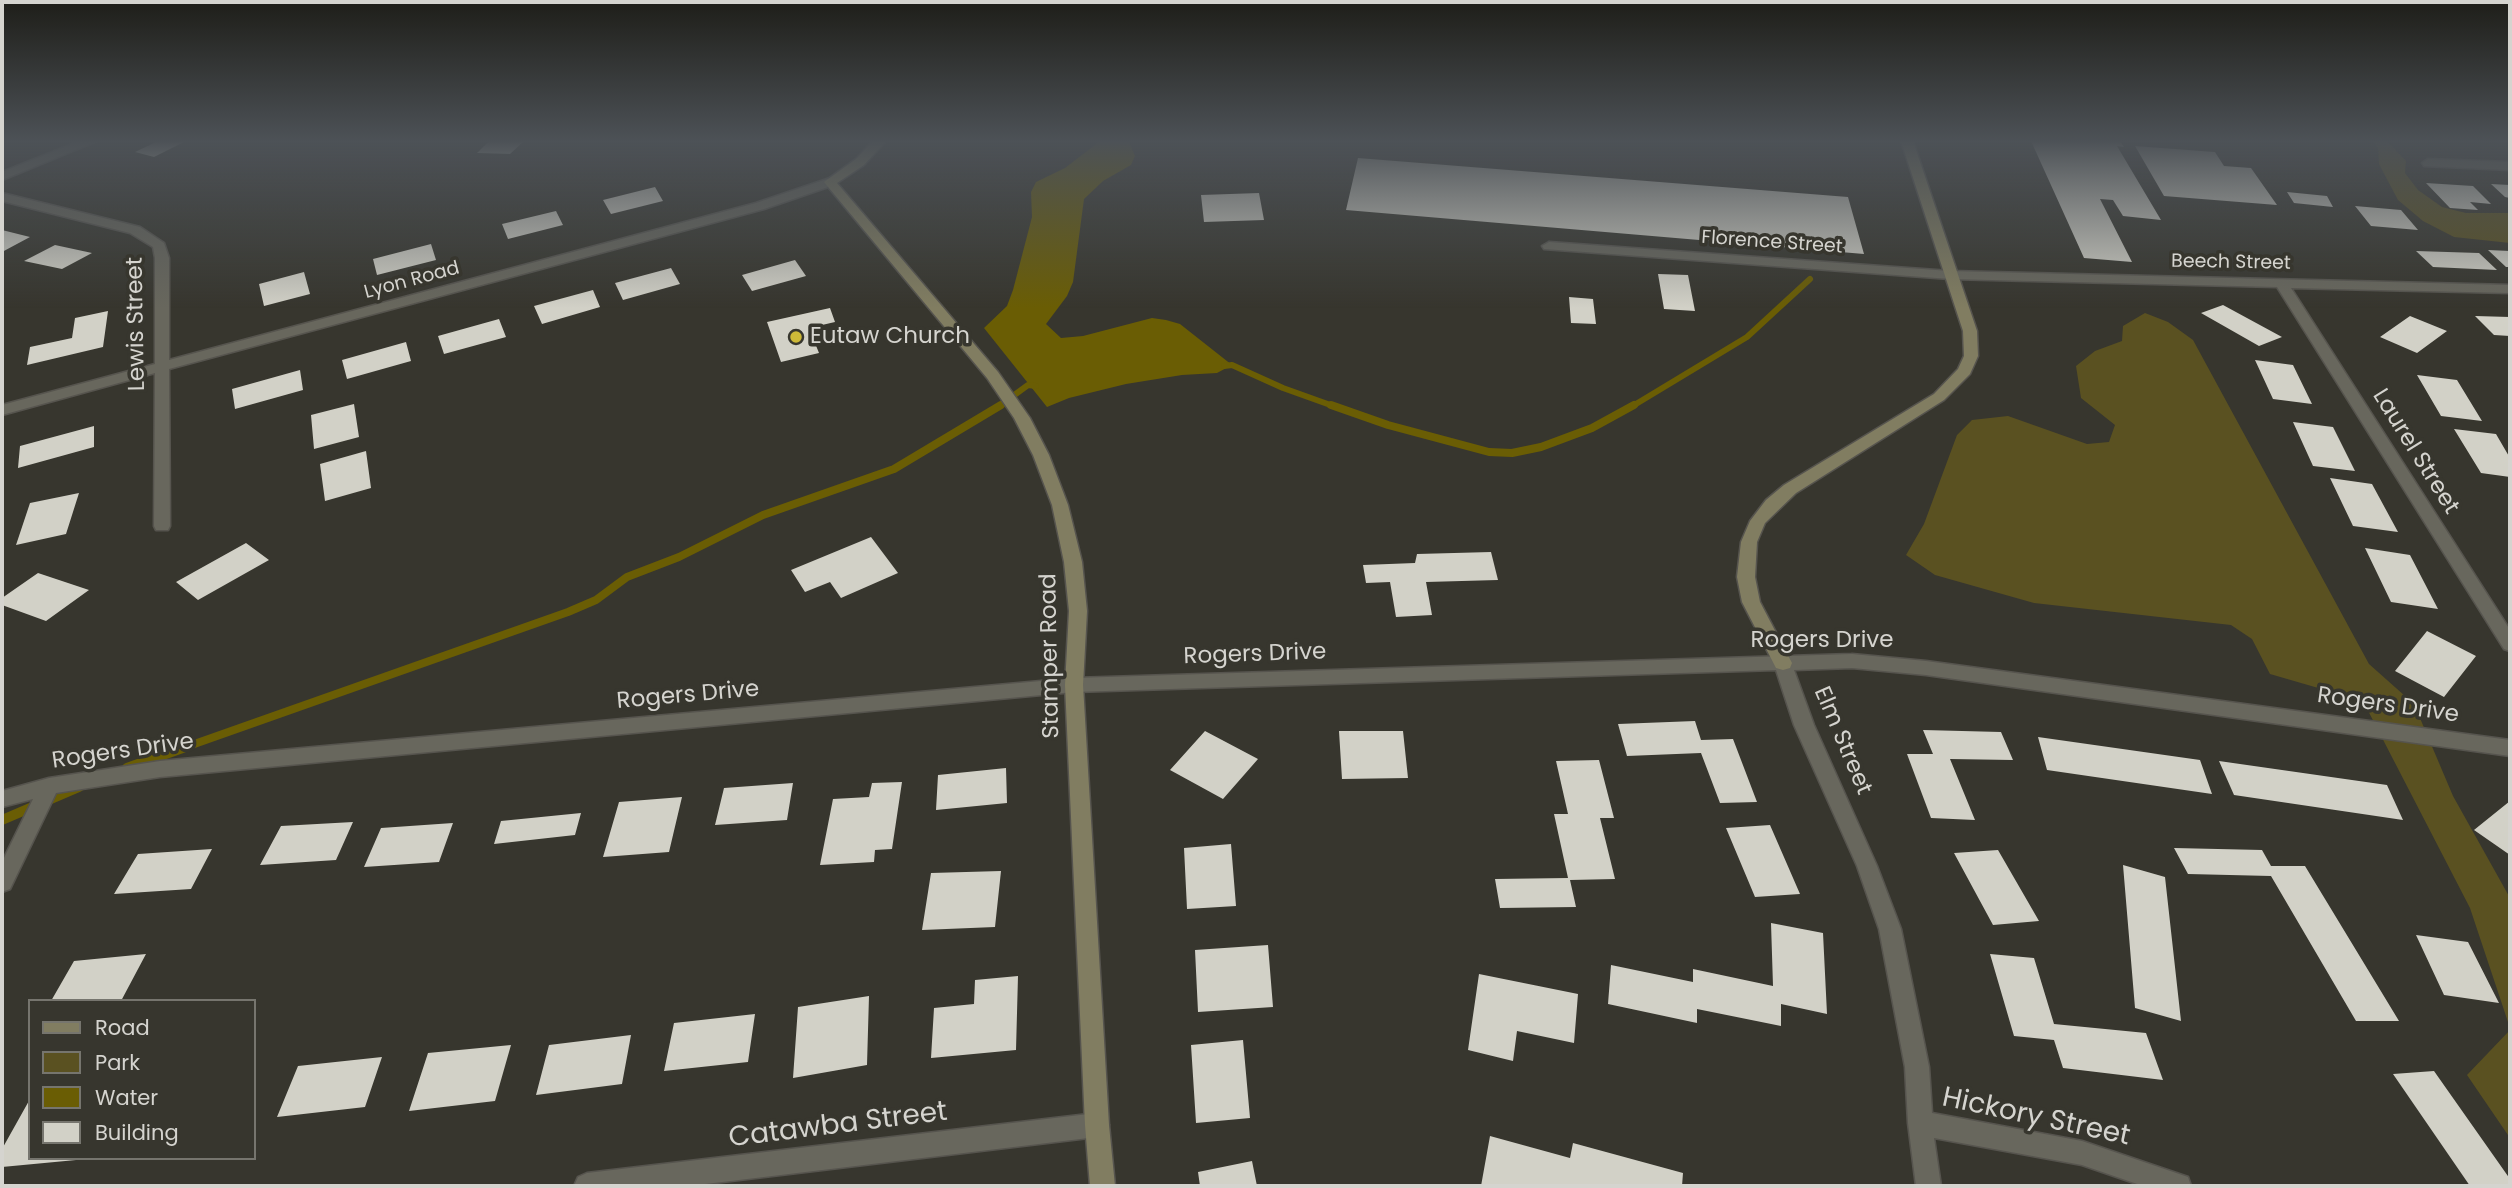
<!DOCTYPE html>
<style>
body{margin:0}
#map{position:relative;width:2512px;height:1188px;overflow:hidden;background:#37362e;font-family:Poppins,sans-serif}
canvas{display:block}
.frame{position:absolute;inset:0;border:4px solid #d5d4cf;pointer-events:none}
.legend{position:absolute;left:28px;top:999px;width:228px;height:161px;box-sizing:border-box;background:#37362e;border:2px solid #76756e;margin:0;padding:9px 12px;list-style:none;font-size:21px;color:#d5d4cf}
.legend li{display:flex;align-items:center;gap:14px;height:35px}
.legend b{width:35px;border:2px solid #76756e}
</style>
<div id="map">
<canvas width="2512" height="1188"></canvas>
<div class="frame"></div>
<ul class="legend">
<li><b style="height:9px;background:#817d61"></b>Road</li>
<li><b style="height:19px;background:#5a5121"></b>Park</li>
<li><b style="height:19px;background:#6a5d04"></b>Water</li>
<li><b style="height:19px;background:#d2d1c7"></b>Building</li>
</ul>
</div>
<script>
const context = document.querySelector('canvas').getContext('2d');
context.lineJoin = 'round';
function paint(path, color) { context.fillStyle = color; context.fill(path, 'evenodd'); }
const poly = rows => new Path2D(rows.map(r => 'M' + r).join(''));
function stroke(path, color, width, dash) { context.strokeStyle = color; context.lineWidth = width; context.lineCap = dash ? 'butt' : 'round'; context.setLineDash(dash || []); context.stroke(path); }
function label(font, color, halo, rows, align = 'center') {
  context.font = font + ' Poppins,sans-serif'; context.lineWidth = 7; context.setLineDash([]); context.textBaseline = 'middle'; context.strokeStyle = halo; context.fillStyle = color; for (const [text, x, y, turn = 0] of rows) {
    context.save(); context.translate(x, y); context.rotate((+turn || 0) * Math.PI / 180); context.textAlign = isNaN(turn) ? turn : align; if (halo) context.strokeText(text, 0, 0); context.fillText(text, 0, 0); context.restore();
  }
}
const green = poly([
 [2373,141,2387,141,2406,161,2405,173,2418,190,2442,207,2466,213,2510,213,2510,243,2454,237,2423,221,2398,200,2379,164,2378,148],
 [2145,313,2168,322,2193,340,2369,664,2414,704,2453,796,2510,898,2510,1028,2470,908,2363,701,2270,674,2252,639,2231,625,2034,603,1935,575,1906,555,1924,524,1957,435,1972,420,2008,416,2087,444,2109,442,2115,425,2081,398,2076,366,2095,351,2122,341,2123,326],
 [2510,1030,2510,1138,2467,1075]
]);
const water = poly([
 [1100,141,1129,141,1135,156,1131,165,1103,181,1084,199,1073,282,1067,296,1046,324,1061,338,1083,336,1152,318,1166,320,1180,324,1232,365,1217,373,1182,375,1126,384,1069,398,1047,407,984,328,1007,306,1013,290,1032,217,1031,192,1036,182,1065,168]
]);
const streamFar2 = poly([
 [1224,366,1232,365,1283,388,1336,407],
 [998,407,1028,385,1036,386],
 [1631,407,1747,337,1810,279]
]);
const streamFar1 = poly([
 [1331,405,1388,425,1489,452,1512,453,1541,447,1592,428,1634,405],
 [183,748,568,612,596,600,627,577,679,557,763,515,894,469,1001,405]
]);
const stream = poly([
 [127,768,188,746],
 [2,820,79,787]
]);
const building = poly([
 [158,141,186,141,154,157,135,152],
 [489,141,516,141,523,142,510,154,477,153],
 [2031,141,2120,141,2124,147,2117,146,2161,220,2123,216,2113,200,2100,199,2132,262,2084,258],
 [2135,146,2215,152,2224,166,2251,168,2277,205,2164,196],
 [1358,158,1848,197,1864,254,1346,210],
 [2426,183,2473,186,2491,204,2470,202,2478,210,2450,208],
 [2491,184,2510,185,2510,198,2505,197],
 [655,187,663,201,611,214,603,200],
 [2287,192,2327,196,2333,207,2294,203],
 [1259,193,1264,220,1204,222,1201,195],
 [2355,206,2401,210,2418,230,2371,226],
 [556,211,563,225,508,239,502,224],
 [2,230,30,237,2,252],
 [431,244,436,260,377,275,373,259],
 [55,245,92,253,62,269,24,261],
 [2488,250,2510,251,2510,267,2506,267],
 [2416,251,2479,253,2497,270,2433,267],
 [795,260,806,276,752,291,742,275],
 [671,268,680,284,623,300,615,283],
 [304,272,310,294,264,306,259,284],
 [1658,274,1688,275,1695,311,1664,309],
 [593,290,600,307,542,324,534,306],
 [1569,297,1593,299,1596,324,1571,323],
 [2223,305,2282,337,2259,346,2201,313],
 [830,308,835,322,809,328,819,353,781,362,767,322],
 [108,311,103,347,27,365,30,347,72,338,75,318],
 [2410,316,2447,331,2417,353,2380,337],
 [2475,316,2510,317,2510,336,2494,335],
 [499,319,506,337,444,354,438,336],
 [406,342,411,361,347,379,342,360],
 [2255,360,2293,365,2312,404,2273,399],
 [300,370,303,390,235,409,232,389],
 [2417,375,2457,380,2482,421,2441,416],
 [354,404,359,437,314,449,311,415],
 [2293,422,2333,427,2355,471,2313,466],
 [94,426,94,447,18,468,20,446],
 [2454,429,2496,434,2510,458,2510,477,2481,473],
 [366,451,371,488,325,501,320,464],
 [2330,478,2372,484,2398,532,2353,526],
 [79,493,66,534,16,545,30,503],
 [871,537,898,573,841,598,830,582,805,592,791,570],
 [246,543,269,560,198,600,176,582],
 [2365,548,2410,555,2438,609,2391,602],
 [1491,552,1498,580,1426,582,1432,615,1396,617,1390,582,1366,583,1363,565,1415,563,1417,554],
 [38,573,89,590,46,621,2,605,2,598],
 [2427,631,2476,656,2444,697,2395,671],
 [1695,721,1701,740,1733,739,1757,802,1720,803,1701,753,1627,756,1618,724],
 [1923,730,2001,732,2013,760,1950,759,1975,820,1931,818,1907,754,1933,754],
 [1205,731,1258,759,1223,799,1170,770],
 [1339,731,1403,731,1408,778,1342,779],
 [2038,737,2200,760,2212,794,2047,770],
 [1599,760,1614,818,1600,818,1615,879,1570,880,1576,907,1500,908,1495,879,1568,878,1554,814,1568,814,1556,761],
 [2219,761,2387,785,2403,820,2234,795],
 [1006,768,1007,803,936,810,938,775],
 [902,782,892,849,875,850,874,862,820,865,833,799,869,797,872,783],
 [793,783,787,820,715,825,724,788],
 [682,797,669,852,603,857,619,802],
 [2510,801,2510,855,2474,830],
 [581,813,575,835,494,844,501,821],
 [353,822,336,860,260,865,281,826],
 [453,823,439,862,364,867,381,828],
 [1770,825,1800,894,1755,897,1726,828],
 [1231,844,1236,906,1187,909,1184,848],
 [2174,848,2262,850,2271,866,2305,866,2399,1021,2356,1021,2271,876,2188,874],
 [212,849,191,889,114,894,138,854],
 [1998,850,2039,921,1993,925,1954,853],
 [2123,865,2165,877,2181,1021,2135,1008],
 [1001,871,995,927,922,930,931,873],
 [1771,923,1823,933,1827,1014,1781,1004,1781,1026,1697,1009,1697,1023,1608,1004,1611,965,1693,982,1693,969,1773,986],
 [2416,935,2468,942,2499,1003,2444,995],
 [1268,945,1273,1007,1198,1012,1195,950],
 [146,954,121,1001,51,1001,74,961],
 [1990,954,2034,958,2054,1024,2146,1033,2163,1080,2063,1068,2054,1040,2014,1036],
 [1479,974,1578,994,1574,1043,1517,1031,1513,1061,1468,1050],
 [1018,976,1016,1050,931,1058,934,1008,974,1004,975,980],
 [869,996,867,1065,793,1078,798,1007],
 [755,1014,748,1062,664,1071,674,1023],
 [631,1035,622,1084,536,1095,549,1045],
 [1243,1040,1250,1118,1196,1123,1191,1045],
 [511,1045,495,1101,409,1111,428,1053],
 [382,1057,365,1107,277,1117,298,1066],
 [2434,1071,2510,1179,2510,1186,2470,1186,2393,1074],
 [30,1099,30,1158,76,1160,2,1167,2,1149],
 [1490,1136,1570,1158,1573,1143,1683,1173,1682,1186,1481,1186],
 [1252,1161,1257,1186,1200,1186,1198,1172]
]);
const street = poly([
 [80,141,97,141,2,180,2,172,80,141],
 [2428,159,2510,162,2510,170,2424,166,2422,163,2428,159],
 [830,178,834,179,834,185,764,209,169,369,170,526,168,530,156,530,154,526,155,373,2,415,2,405,155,364,155,258,153,247,130,233,2,201,2,193,140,227,164,243,169,258,169,360,756,203,830,178],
 [1549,242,1950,271,2510,285,2510,293,2291,288,2510,630,2510,651,2504,649,2277,287,1950,279,1544,249,1542,246,1549,242],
 [1852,654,1926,661,2510,740,2510,756,1926,675,1852,668,1794,670,1814,725,1877,866,1901,929,1929,1067,1932,1113,2082,1141,2188,1177,2191,1186,2143,1186,2082,1165,1934,1138,1941,1186,1916,1186,1908,1123,1905,1067,1879,929,1857,866,1794,725,1776,670,1074,692,160,777,56,793,10,889,2,892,2,862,33,799,2,807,2,791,49,778,160,761,1074,678,1852,654],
 [1097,1113,1106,1117,1109,1125,1106,1133,1097,1137,689,1186,574,1186,578,1177,587,1173,1097,1113]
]);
const secondary = poly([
 [873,141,886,141,864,165,837,183,998,372,1030,418,1049,455,1068,505,1082,562,1087,611,1083,685,1109,1125,1115,1186,1090,1186,1085,1125,1065,685,1069,611,1064,562,1052,505,1033,455,1014,418,987,378,824,182,856,159,873,141],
 [1901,141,1913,141,1977,331,1978,356,1970,374,1944,400,1796,493,1765,523,1757,542,1755,577,1760,602,1792,663,1790,668,1783,670,1776,668,1742,602,1737,577,1741,542,1750,521,1766,500,1784,485,1934,394,1958,369,1964,356,1963,331,1901,141]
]);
const markers = [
 [796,337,7,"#cdb938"]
];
const farStreetnames = [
 ["Florence Street",1772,243,4],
 ["Beech Street",2231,263,1],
 ["Lyon Road",412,281,-15]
];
const streetNames = [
 ["Lewis Street",137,324,-91],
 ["Laurel Street",2415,452,58],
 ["Rogers Drive",1822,641],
 ["Rogers Drive",1255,655,-2],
 ["Stamper Road",1051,656,-91],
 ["Rogers Drive",688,696,-5],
 ["Rogers Drive",2388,706,8],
 ["Elm Street",1842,741,67],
 ["Rogers Drive",123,752,-8]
];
const poiNames = [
 ["Eutaw Church",810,337]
];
const nearStreetnames = [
 ["Hickory Street",2036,1118,12],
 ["Catawba Street",838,1126,-7]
];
paint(green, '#5a5121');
paint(water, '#6a5d04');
stroke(streamFar2, '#6a5d04', 6);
stroke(streamFar1, '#6a5d04', 8);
stroke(stream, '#6a5d04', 10);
paint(building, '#d2d1c7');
stroke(street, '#56544e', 3);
stroke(secondary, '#56544e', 3);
paint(street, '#68675d');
paint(secondary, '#817d61');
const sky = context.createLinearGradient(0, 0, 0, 308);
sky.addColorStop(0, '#1e1e19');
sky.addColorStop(0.46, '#4d5257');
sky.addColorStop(1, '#4d525700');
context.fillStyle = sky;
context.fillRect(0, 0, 2512, 308);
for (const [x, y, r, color] of markers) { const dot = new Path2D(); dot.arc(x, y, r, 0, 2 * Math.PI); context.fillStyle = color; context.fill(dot); stroke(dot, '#37362e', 2.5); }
label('19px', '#d5d4cf', '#37362e', farStreetnames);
label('23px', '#d5d4cf', '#37362e', streetNames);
label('23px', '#d5d4cf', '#37362e', poiNames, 'left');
label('28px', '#d5d4cf', '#37362e', nearStreetnames);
</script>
